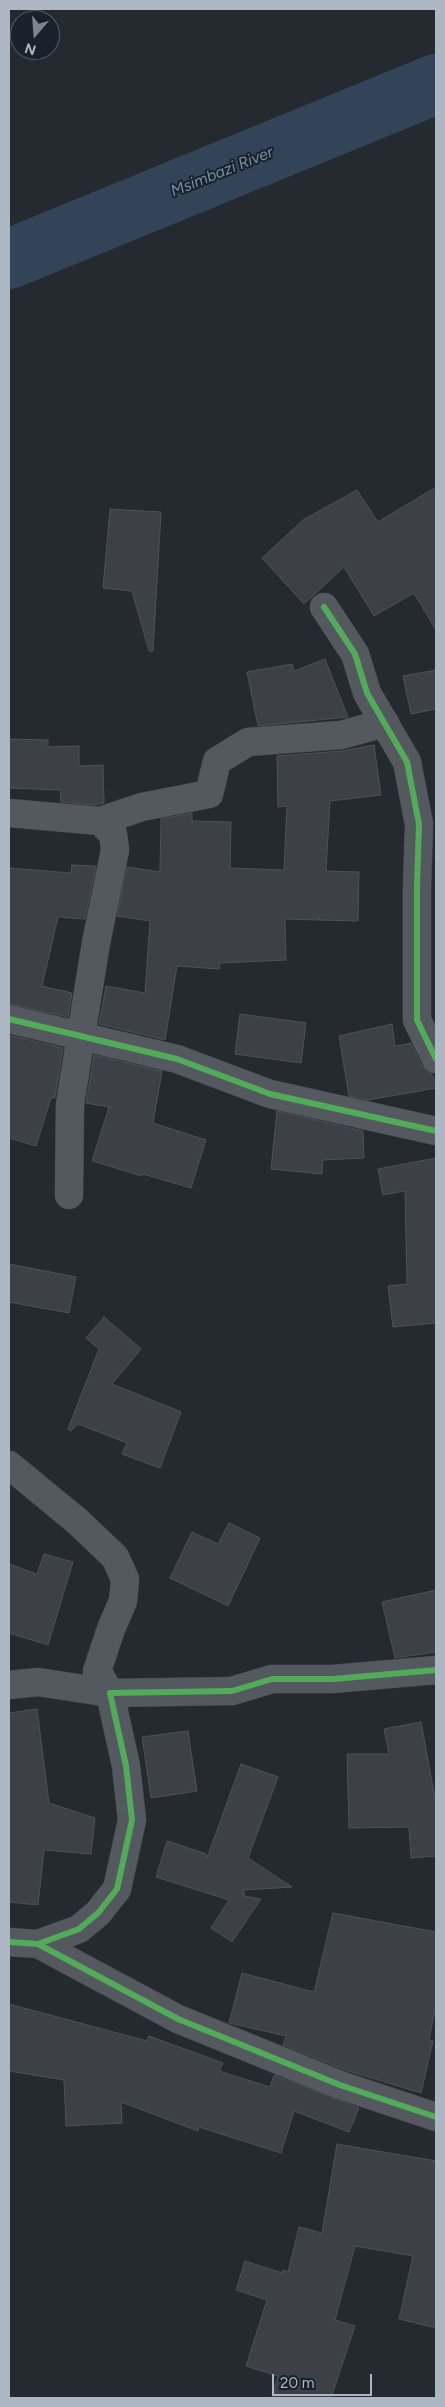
<!DOCTYPE html>
<style>
body{margin:0}
#map{position:relative;width:445px;height:2407px;overflow:hidden;background:#252a30;font-family:Figtree,sans-serif}
canvas{display:block}
.frame{position:absolute;inset:0;border:10px solid #adb7c3;pointer-events:none}
.north{position:absolute;left:10px;top:10px;width:50px;height:50px;box-sizing:border-box;background:#19212a;border:1px solid #545d67;border-radius:50%;rotate:198deg;font-size:14px;font-weight:700;line-height:20px;text-align:center;color:#adb7c3}
.north::after{content:'';display:block;margin:auto;width:18px;height:22px;background:#7d8690;clip-path:polygon(50% 0,100% 100%,50% 72%,0 100%)}
.scale{position:absolute;left:272px;top:2374px;width:100px;height:22px;box-sizing:border-box;border:2px solid #adb7c3;border-top:0;padding-left:6px;font-size:15px;line-height:18px;white-space:nowrap;color:#adb7c3;-webkit-text-stroke:4px #19212a;paint-order:stroke}
</style>
<div id="map">
<canvas width="445" height="2407"></canvas>
<div class="frame"></div>
<div class="north">N</div>
<div class="scale">20 m</div>
</div>
<script>
const context = document.querySelector('canvas').getContext('2d');
context.lineJoin = 'round';
const poly = rows => new Path2D(rows.map(r => 'M' + r).join(''));
function stroke(path, color, width, dash) { context.strokeStyle = color; context.lineWidth = width; context.lineCap = dash ? 'butt' : 'round'; context.setLineDash(dash || []); context.stroke(path); }
function paint(path, color) { context.fillStyle = color; context.fill(path, 'evenodd'); }
function label(font, color, halo, rows, align = 'center') {
  context.font = font + ' Figtree,sans-serif'; context.lineWidth = 4; context.setLineDash([]); context.textBaseline = 'middle'; context.strokeStyle = halo; context.fillStyle = color; for (const [text, x, y, turn = 0] of rows) {
    context.save(); context.translate(x, y); context.rotate((+turn || 0) * Math.PI / 180); context.textAlign = isNaN(turn) ? turn : align; if (halo) context.strokeText(text, 0, 0); context.fillText(text, 0, 0); context.restore();
  }
}
const river = poly([
 [9,259,436,84]
]);
const building = poly([
 [436,487,436,630,414,593,374,616,344,567,304,604,262,558,303,520,357,490,378,522,436,487],
 [110,509,161,512,153,651,149,651,132,591,103,588,110,509],
 [325,659,348,717,258,726,247,672,292,664,294,671,325,659],
 [436,670,436,709,411,714,403,676,436,670],
 [9,739,48,740,48,747,79,746,79,766,103,765,104,803,94,805,61,802,60,790,9,788,9,739],
 [374,745,381,795,330,801,326,871,359,872,358,921,319,920,319,917,319,920,285,919,286,960,220,963,219,969,177,966,165,1040,99,1024,106,986,145,993,150,921,117,916,127,867,160,872,161,819,192,813,192,821,231,822,230,868,284,870,287,806,278,807,277,756,342,751,374,745],
 [72,865,96,866,85,919,58,917,42,986,72,993,68,1017,9,1004,9,868,71,873,72,865],
 [240,1014,306,1023,301,1063,235,1054,240,1014],
 [392,1024,395,1046,411,1043,422,1066,431,1073,436,1083,436,1088,368,1100,349,1096,339,1036,392,1024],
 [9,1035,63,1048,55,1098,51,1098,36,1146,9,1138,9,1035],
 [94,1055,162,1071,153,1123,206,1140,191,1188,143,1174,142,1176,92,1161,109,1107,86,1103,94,1055],
 [277,1111,363,1131,364,1158,323,1160,322,1174,271,1169,277,1111],
 [436,1158,436,1323,393,1327,388,1286,407,1284,405,1191,383,1195,378,1169,436,1158],
 [9,1264,76,1277,69,1313,9,1302,9,1264],
 [104,1317,141,1349,112,1384,181,1412,160,1468,122,1454,127,1443,78,1424,71,1431,68,1429,99,1349,86,1338,104,1317],
 [229,1523,260,1538,228,1606,170,1578,192,1532,218,1544,229,1523],
 [44,1554,73,1562,48,1645,9,1633,9,1564,37,1574,44,1554],
 [436,1590,436,1652,395,1658,382,1602,436,1590],
 [37,1709,49,1803,95,1818,91,1854,44,1850,38,1905,9,1902,9,1713,37,1709],
 [421,1722,436,1804,436,1856,411,1858,409,1827,349,1828,347,1754,389,1754,384,1729,421,1722],
 [188,1731,197,1791,151,1798,142,1737,188,1731],
 [241,1764,278,1777,248,1858,292,1887,244,1890,244,1896,261,1899,232,1942,211,1928,229,1900,156,1877,167,1841,206,1854,207,1858,241,1764],
 [333,1913,436,1932,436,2004,429,2040,433,2041,421,2093,345,2070,283,2045,286,2036,229,2023,242,1973,314,1992,333,1913],
 [9,2004,147,2041,149,2036,223,2063,219,2071,270,2087,274,2075,359,2108,349,2132,294,2111,281,2153,199,2127,198,2131,121,2102,122,2123,66,2126,64,2080,9,2071,9,2004],
 [337,2144,436,2161,436,2328,399,2319,413,2256,355,2246,335,2320,355,2326,331,2398,272,2398,278,2376,246,2366,267,2300,236,2290,245,2261,282,2273,283,2270,288,2272,299,2227,322,2233,337,2144]
]);
const minor = poly([
 [324,607,355,654,367,693,407,762,419,824,417,887,417,1020,436,1059],
 [9,813,100,821,142,807,209,794,217,761,248,742,341,735,385,723],
 [9,1019,177,1059,270,1094,436,1131],
 [69,1195,70,1104,96,943,115,850,113,834,100,821],
 [9,1465,77,1521,115,1557,125,1579,123,1601,111,1629,97,1671,110,1693],
 [9,1685,38,1682,110,1693],
 [9,1942,38,1944,178,2019,340,2085,436,2117],
 [38,1944,79,1929,98,1913,117,1889,132,1820,126,1766,110,1693,232,1691,272,1679,333,1679,436,1670]
]);
const cycleway = poly([
 [324,607,355,654,367,693,407,762,419,824,417,887,417,1020,436,1059],
 [9,1019,177,1059,270,1094,436,1131],
 [9,1942,38,1944,178,2019,340,2085,436,2117],
 [38,1944,79,1929,98,1913,117,1889,132,1820,126,1766,110,1693,232,1691,272,1679,333,1679,436,1670]
]);
const waterNames = [
 ["Msimbazi River",222,172,-22]
];
stroke(river, '#334458', 60);
paint(building, '#3d4147');
stroke(building, '#4c5258', 1);
stroke(minor, '#42464b', 29);
stroke(minor, '#54585f', 28);
stroke(cycleway, '#51ab58', 6);
label('italic 16px', '#768faa', '#19212a', waterNames);
</script>
